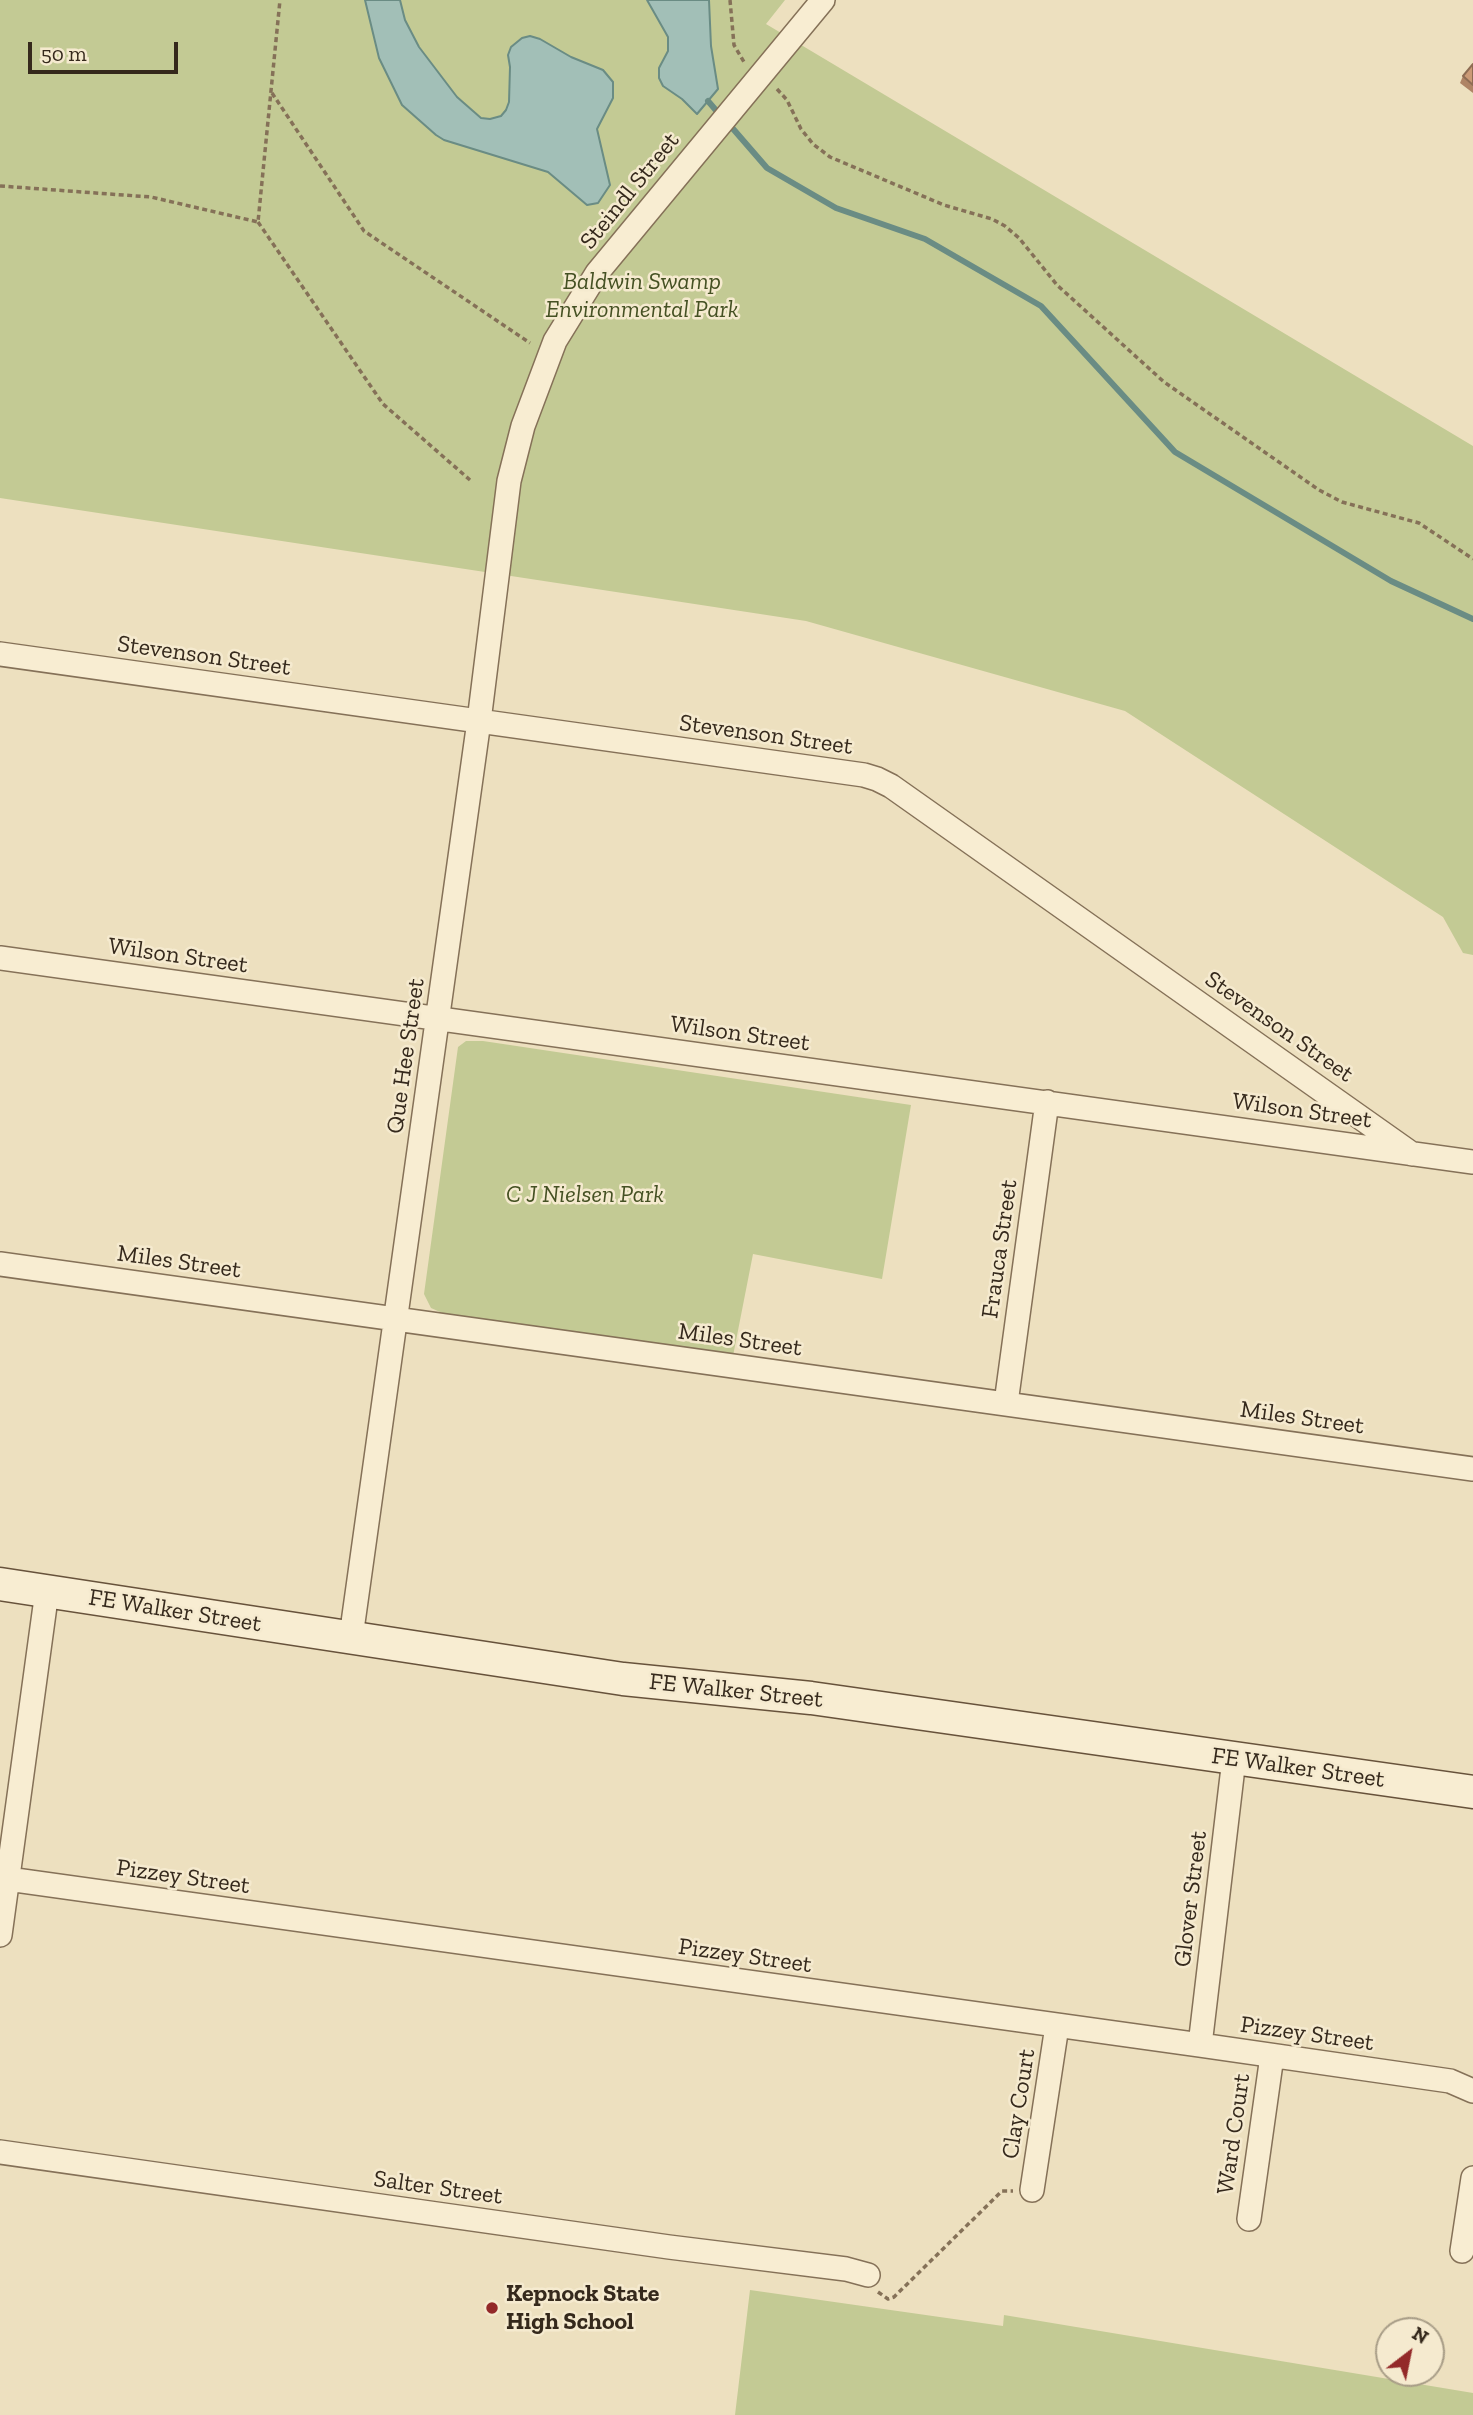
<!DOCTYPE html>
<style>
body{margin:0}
#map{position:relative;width:1473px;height:2415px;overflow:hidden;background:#ede0bf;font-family:"Zilla Slab",serif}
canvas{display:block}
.north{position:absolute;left:1375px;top:2317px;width:70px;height:70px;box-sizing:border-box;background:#f5eacf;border:2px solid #a89d87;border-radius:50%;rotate:32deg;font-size:19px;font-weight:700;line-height:28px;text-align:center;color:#35291c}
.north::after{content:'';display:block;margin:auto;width:24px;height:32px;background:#932929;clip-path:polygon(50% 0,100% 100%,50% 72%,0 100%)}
.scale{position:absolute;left:28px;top:42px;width:150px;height:32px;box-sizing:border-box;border:4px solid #35291c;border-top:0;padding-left:9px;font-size:21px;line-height:24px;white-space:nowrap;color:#35291c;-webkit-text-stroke:5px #f5eacf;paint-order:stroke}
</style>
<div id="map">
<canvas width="1473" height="2415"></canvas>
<div class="north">N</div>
<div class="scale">50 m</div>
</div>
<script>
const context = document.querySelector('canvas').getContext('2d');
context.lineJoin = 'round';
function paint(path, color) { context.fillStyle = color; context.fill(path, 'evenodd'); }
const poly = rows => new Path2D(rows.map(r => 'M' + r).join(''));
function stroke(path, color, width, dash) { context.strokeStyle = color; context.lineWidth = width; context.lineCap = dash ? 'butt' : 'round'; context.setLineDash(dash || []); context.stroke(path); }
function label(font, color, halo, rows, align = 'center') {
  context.font = font + ' "Zilla Slab",serif'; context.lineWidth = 5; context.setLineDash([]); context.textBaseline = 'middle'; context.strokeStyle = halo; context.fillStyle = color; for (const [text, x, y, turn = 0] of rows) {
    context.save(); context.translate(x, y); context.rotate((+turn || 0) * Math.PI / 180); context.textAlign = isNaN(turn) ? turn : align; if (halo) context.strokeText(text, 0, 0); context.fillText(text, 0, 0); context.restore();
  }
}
const green = poly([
 [0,0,785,0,766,24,1473,446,1473,955,1463,953,1443,917,1125,711,806,621,0,498],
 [466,1041,483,1041,911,1105,882,1279,753,1254,733,1356,447,1315,431,1308,424,1294,458,1047],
 [750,2290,1003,2326,1004,2315,1473,2393,1473,2415,735,2415]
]);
const water = poly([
 [365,0,400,0,405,20,419,47,457,97,481,118,490,119,501,116,506,110,509,102,510,67,508,55,511,47,522,38,530,36,540,39,571,57,603,70,613,82,613,98,597,129,610,185,598,203,587,205,548,172,444,140,436,135,402,105,379,58,365,0],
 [647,0,709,0,711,46,718,89,697,114,682,99,663,86,659,78,659,68,668,51,668,37,647,0]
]);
const stream = poly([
 [708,101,720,115],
 [728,123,767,168,836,208,925,239,1041,306,1175,452,1391,581,1473,619]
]);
const path = poly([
 [730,0,734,45,744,62],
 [777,89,787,100,801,129,813,144,830,157,944,205,992,219,1005,226,1019,238,1057,285,1164,382,1319,490,1342,502,1419,523,1473,559],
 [272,93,364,231,530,343],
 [0,186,151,197,258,222,280,0],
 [258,222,383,404,470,480],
 [878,2292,888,2299,894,2297,1002,2191,1013,2191]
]);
const minor = poly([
 [0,654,864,775,877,779,891,786,1412,1154],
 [0,958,1473,1162],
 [0,1264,1473,1469],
 [1006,1403,1047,1102],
 [351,1637,479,721,509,481,523,426,555,341,597,273,823,0],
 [8,1879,1200,2045,1450,2081,1473,2091],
 [0,1935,47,1591],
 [1200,2045,1234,1759],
 [0,2152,669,2247,846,2269,868,2275],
 [1032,2190,1057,2026],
 [1249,2219,1272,2056],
 [1462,2251,1473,2178]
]);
const secondary = poly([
 [0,1584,623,1679,811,1698,1473,1792]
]);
const wall = poly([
 [1473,64,1473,93,1460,83,1463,76]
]);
const building = poly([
 [1473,64,1473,85,1463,76,1473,64]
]);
const markers = [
 [492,2308,7,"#932929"]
];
const streetNames = [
 ["Steindl Street",630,191,-51],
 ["Stevenson Street",204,656,8],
 ["Stevenson Street",766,735,8],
 ["Wilson Street",178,956,8],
 ["Stevenson Street",1279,1027,35],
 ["Wilson Street",740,1034,8],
 ["Que Hee Street",406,1056,-82],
 ["Wilson Street",1302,1111,8],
 ["Frauca Street",1000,1249,-82],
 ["Miles Street",179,1262,8],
 ["Miles Street",740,1340,8],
 ["Miles Street",1302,1418,8],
 ["FE Walker Street",175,1611,9],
 ["FE Walker Street",736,1691,6],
 ["FE Walker Street",1298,1768,8],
 ["Pizzey Street",183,1877,8],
 ["Glover Street",1191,1899,-83],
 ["Pizzey Street",745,1956,8],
 ["Pizzey Street",1307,2034,8],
 ["Clay Court",1019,2104,-81],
 ["Ward Court",1234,2134,-82],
 ["Salter Street",438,2188,8]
];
const parkNames = [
 ["Baldwin Swamp",642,282],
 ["Environmental Park",642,310],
 ["C J Nielsen Park",585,1195]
];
const poiNames = [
 ["Kepnock State",506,2294],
 ["High School",506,2322]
];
paint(green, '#c3ca94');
paint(water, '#a2bfb7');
stroke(water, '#6a8c84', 2);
stroke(stream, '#6a8c84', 6);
stroke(minor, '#857158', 26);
stroke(secondary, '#67523b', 35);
stroke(path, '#857158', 3.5, [5, 3.5]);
stroke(minor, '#f8edd2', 23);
stroke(secondary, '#f8edd2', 32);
paint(wall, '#af8465');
paint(building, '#cb9a76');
stroke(building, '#8e6c53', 2);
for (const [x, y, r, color] of markers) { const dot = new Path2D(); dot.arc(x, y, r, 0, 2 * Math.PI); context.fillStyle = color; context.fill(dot); stroke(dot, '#f5eacf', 2.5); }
label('24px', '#35291c', '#f5eacf', streetNames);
label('italic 24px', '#455123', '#f5eacf', parkNames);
label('bold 24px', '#35291c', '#f5eacf', poiNames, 'left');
</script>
